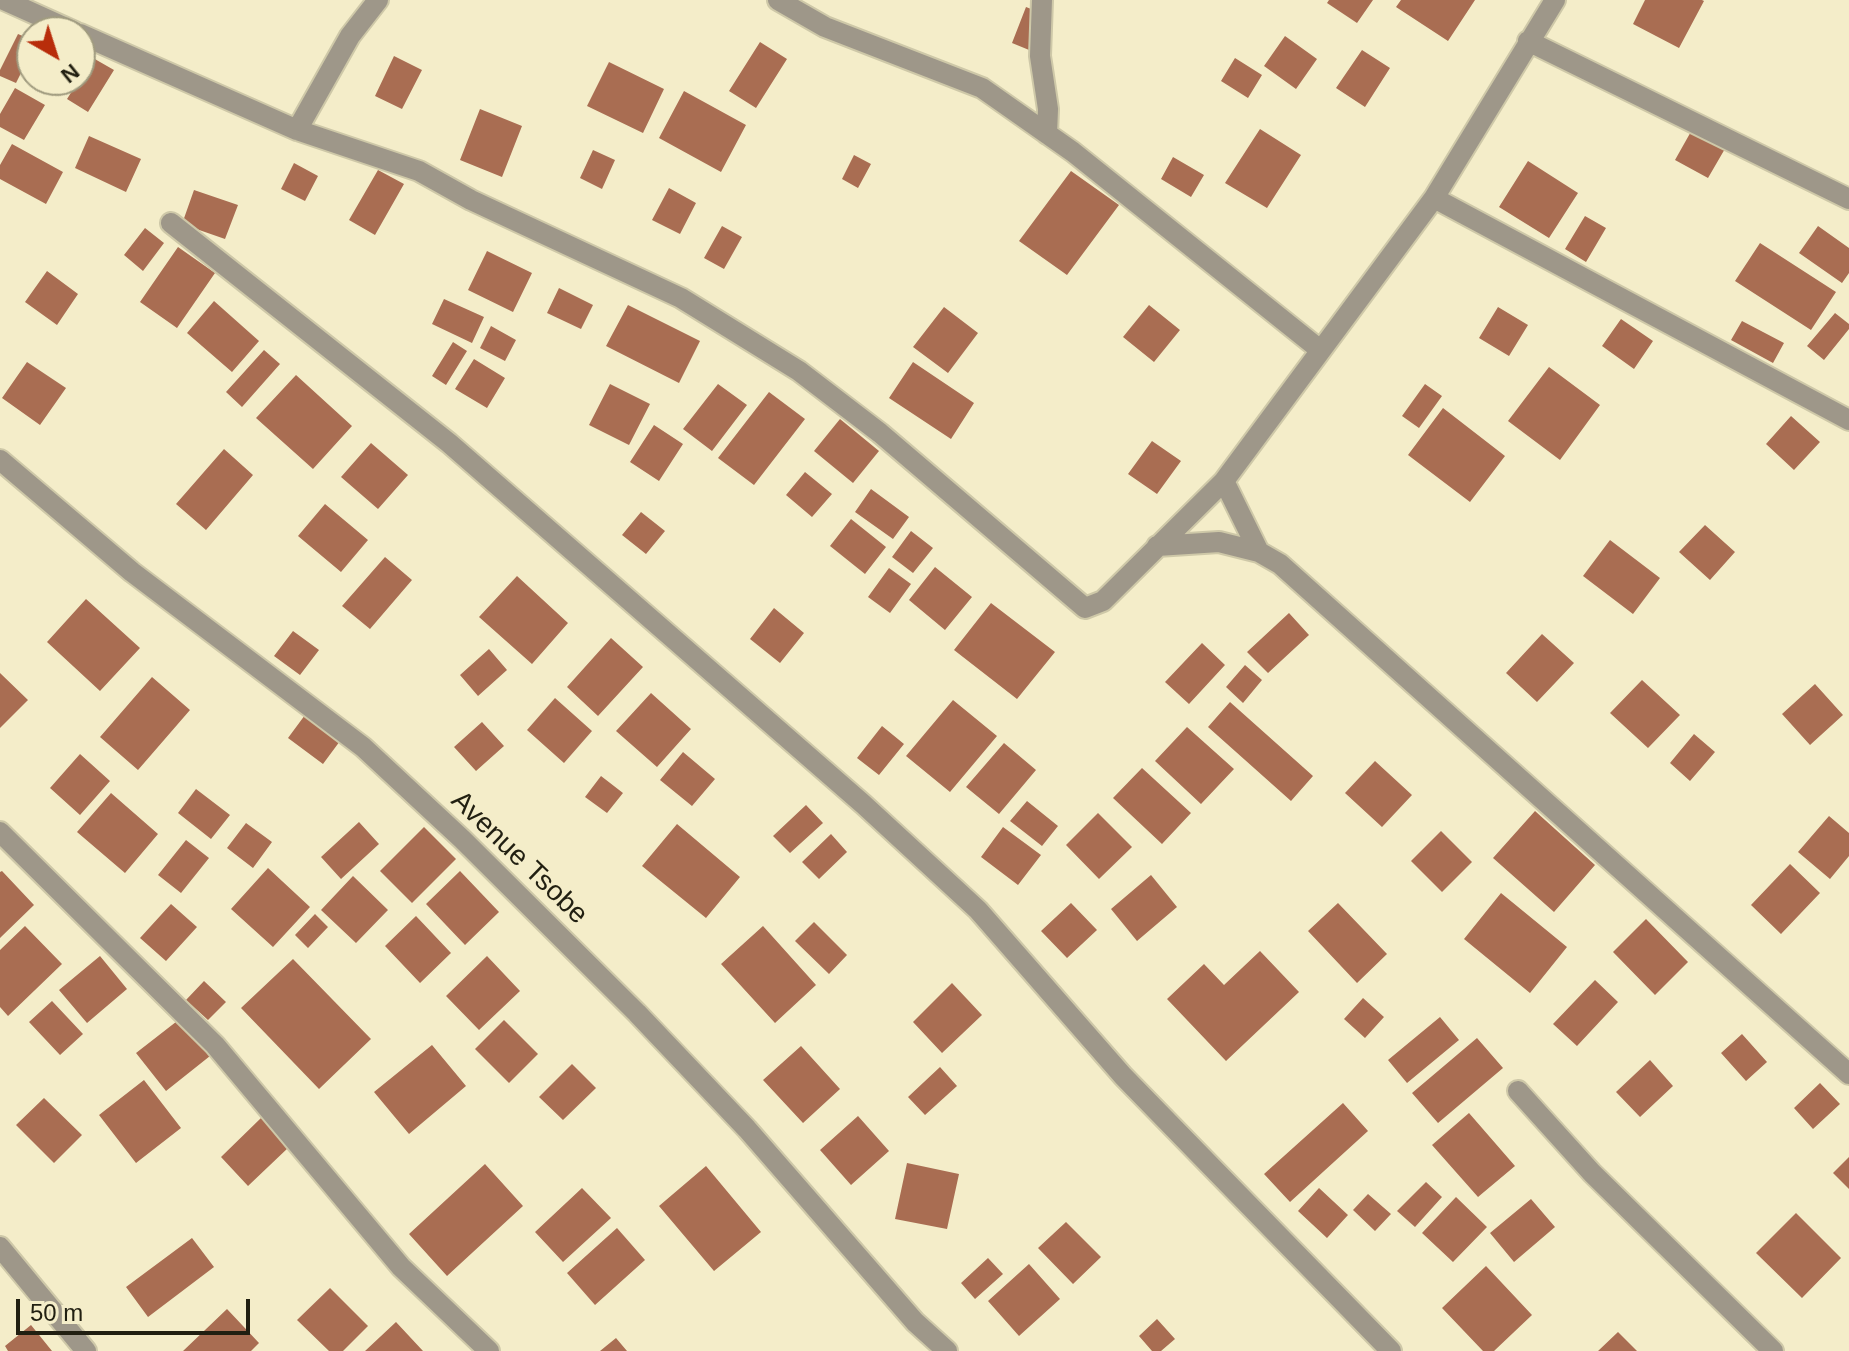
<!DOCTYPE html>
<style>
body{margin:0}
#map{position:relative;width:1849px;height:1351px;overflow:hidden;background:#f4edc9;font-family:Arial,sans-serif}
canvas{display:block}
.north{position:absolute;left:16px;top:16px;width:80px;height:80px;box-sizing:border-box;background:#f4edc9;border:2px solid #a09b7f;border-radius:50%;rotate:141deg;font-size:22px;font-weight:700;line-height:32px;text-align:center;color:#211f11}
.north::after{content:'';display:block;margin:auto;width:28px;height:36px;background:#b82d0b;clip-path:polygon(50% 0,100% 100%,50% 72%,0 100%)}
.scale{position:absolute;left:16px;top:1299px;width:234px;height:36px;box-sizing:border-box;border:4px solid #211f11;border-top:0;padding-left:10px;font-size:24px;line-height:28px;white-space:nowrap;color:#211f11;-webkit-text-stroke:6px #f4edc9;paint-order:stroke}
</style>
<div id="map">
<canvas width="1849" height="1351"></canvas>
<div class="north">N</div>
<div class="scale">50 m</div>
</div>
<script>
const context = document.querySelector('canvas').getContext('2d');
context.lineJoin = 'round';
function paint(path, color) { context.fillStyle = color; context.fill(path, 'evenodd'); }
const poly = rows => new Path2D(rows.map(r => 'M' + r).join(''));
function stroke(path, color, width, dash) { context.strokeStyle = color; context.lineWidth = width; context.lineCap = dash ? 'butt' : 'round'; context.setLineDash(dash || []); context.stroke(path); }
function label(font, color, halo, rows, align = 'center') {
  context.font = font + ' Arial,sans-serif'; context.lineWidth = 6; context.setLineDash([]); context.textBaseline = 'middle'; context.strokeStyle = halo; context.fillStyle = color; for (const [text, x, y, turn = 0] of rows) {
    context.save(); context.translate(x, y); context.rotate((+turn || 0) * Math.PI / 180); context.textAlign = isNaN(turn) ? turn : align; if (halo) context.strokeText(text, 0, 0); context.fillText(text, 0, 0); context.restore();
  }
}
const building = poly([
 [1329,0,1373,0,1357,23,1327,3],
 [1401,0,1475,0,1448,41,1396,7],
 [1645,0,1702,0,1704,1,1679,48,1633,24],
 [1026,7,1049,16,1034,52,1012,43],
 [18,34,32,40,32,51,16,83,0,76,0,70],
 [1285,36,1317,59,1296,89,1264,66],
 [760,42,787,59,756,108,729,91],
 [1362,50,1390,68,1365,107,1336,88],
 [394,56,422,70,402,109,375,96],
 [93,58,114,70,88,112,67,99],
 [1235,58,1262,75,1248,98,1221,81],
 [609,62,664,89,643,133,587,106],
 [15,88,45,105,24,140,0,127,0,114],
 [684,91,746,125,721,172,659,138],
 [480,109,522,126,502,177,460,160],
 [1693,128,1726,147,1708,178,1675,160],
 [1260,129,1301,155,1267,208,1225,183],
 [89,136,141,159,126,192,75,168],
 [12,144,63,172,46,204,0,179,0,165],
 [593,150,615,160,602,189,580,178],
 [854,155,871,164,858,188,842,179],
 [1173,157,1204,175,1191,197,1161,179],
 [1528,161,1578,193,1549,238,1499,207],
 [294,163,318,176,305,201,281,189],
 [378,170,404,184,375,235,349,220],
 [1071,171,1119,205,1067,275,1019,241],
 [669,188,696,203,680,234,652,220],
 [194,190,238,205,225,239,182,224],
 [1585,216,1606,228,1586,262,1565,249],
 [722,226,742,237,724,269,704,258],
 [1818,226,1849,248,1849,273,1842,283,1799,253],
 [145,228,164,243,143,271,124,255],
 [1760,243,1836,292,1811,330,1735,281],
 [178,247,215,273,177,328,140,302],
 [487,251,532,273,513,312,468,290],
 [47,271,78,294,57,325,25,302],
 [559,288,593,305,581,329,547,313],
 [444,299,484,317,472,343,432,324],
 [214,301,259,341,232,372,187,333],
 [628,305,700,341,679,383,606,346],
 [1149,305,1180,330,1154,362,1123,337],
 [944,307,978,333,948,373,913,347],
 [1498,307,1528,325,1509,356,1479,338],
 [1835,313,1849,324,1849,329,1824,360,1807,346],
 [1621,319,1653,341,1634,369,1602,346],
 [1742,321,1784,343,1773,363,1731,340],
 [491,326,516,340,505,361,480,348],
 [453,342,467,351,446,385,432,376],
 [264,350,280,364,242,407,226,392],
 [474,359,505,378,487,408,455,389],
 [27,362,66,388,40,425,2,398],
 [913,362,974,403,951,439,889,398],
 [1549,367,1600,405,1560,460,1508,421],
 [296,375,352,426,313,469,256,418],
 [610,384,650,404,629,445,589,425],
 [718,384,747,405,712,451,683,429],
 [1425,384,1442,396,1419,428,1402,416],
 [769,392,805,419,754,485,718,458],
 [1443,408,1505,456,1470,502,1408,455],
 [1791,416,1820,442,1794,470,1766,444],
 [840,419,879,451,853,483,814,451],
 [654,425,683,444,659,481,630,462],
 [1152,441,1181,461,1157,494,1128,474],
 [371,443,408,475,378,509,341,477],
 [224,449,253,475,206,530,176,504],
 [805,472,832,494,812,517,786,495],
 [871,489,909,517,893,539,855,512],
 [325,504,368,540,341,572,298,536],
 [641,512,665,531,646,554,622,535],
 [851,519,886,547,865,574,830,546],
 [1705,525,1735,552,1710,580,1679,552],
 [911,531,933,548,913,573,892,557],
 [1610,540,1660,578,1633,614,1583,576],
 [385,557,412,580,370,629,342,606],
 [935,567,972,597,945,630,909,600],
 [889,568,911,584,890,613,868,597],
 [517,576,568,623,532,664,479,617],
 [86,599,140,648,100,691,47,642],
 [991,603,1055,652,1017,699,954,650],
 [774,608,804,633,780,663,750,639],
 [1289,613,1309,635,1268,673,1247,652],
 [293,631,319,650,300,675,274,656],
 [1542,634,1574,663,1537,702,1506,673],
 [611,638,643,667,598,716,567,687],
 [1202,643,1225,665,1189,704,1165,682],
 [489,649,507,670,478,696,460,675],
 [1245,665,1262,680,1243,703,1226,687],
 [0,673,28,700,0,728],
 [152,677,190,710,138,770,100,737],
 [1642,680,1680,715,1648,748,1610,713],
 [1815,684,1843,715,1810,745,1782,714],
 [651,693,691,729,657,767,616,731],
 [555,698,592,731,564,763,527,730],
 [953,700,997,736,950,792,906,756],
 [1230,702,1313,776,1291,801,1208,727],
 [305,715,340,741,323,764,288,738],
 [482,722,504,746,476,771,454,747],
 [882,726,904,744,879,775,857,758],
 [1187,727,1234,769,1201,804,1155,761],
 [1694,734,1715,752,1690,781,1670,763],
 [1004,743,1036,770,999,814,966,787],
 [683,752,715,779,692,806,660,780],
 [80,754,110,781,80,815,50,788],
 [1375,761,1412,795,1382,827,1345,793],
 [1142,768,1191,813,1162,844,1113,798],
 [601,776,623,793,607,813,585,797],
 [196,789,230,815,211,839,178,813],
 [111,793,158,834,125,873,77,832],
 [1027,801,1058,826,1042,846,1010,821],
 [806,805,823,823,790,853,773,836],
 [1535,811,1595,865,1554,912,1493,858],
 [1098,813,1132,847,1099,879,1066,845],
 [1829,816,1849,833,1849,856,1830,879,1798,852],
 [359,822,379,844,341,879,321,857],
 [246,823,272,842,253,868,227,848],
 [677,824,740,877,706,918,642,866],
 [424,827,456,859,412,903,380,871],
 [1003,827,1041,855,1018,885,981,857],
 [1441,831,1472,862,1442,892,1411,861],
 [831,834,847,852,819,879,802,862],
 [186,840,209,858,181,893,158,875],
 [1790,864,1820,893,1781,934,1751,905],
 [268,868,310,907,273,947,231,909],
 [2,871,34,905,0,938,0,872],
 [460,871,499,912,465,945,426,904],
 [1151,875,1177,907,1137,941,1111,909],
 [353,876,388,910,356,943,321,910],
 [1501,893,1567,947,1530,993,1464,939],
 [1071,903,1097,930,1067,958,1041,931],
 [1338,903,1387,954,1357,983,1308,931],
 [171,904,197,927,166,961,140,938],
 [315,914,328,927,308,948,295,935],
 [416,916,451,953,420,983,385,946],
 [1646,919,1688,962,1655,995,1613,952],
 [814,922,847,955,829,974,795,941],
 [25,926,62,964,8,1016,0,1007,0,950],
 [763,926,816,985,775,1023,721,964],
 [1260,951,1299,992,1226,1061,1167,999,1204,964,1224,985],
 [100,956,127,989,87,1023,59,990],
 [487,956,520,991,479,1030,446,996],
 [293,959,371,1039,319,1089,241,1008],
 [1595,980,1618,1002,1577,1046,1553,1024],
 [204,981,226,1002,208,1020,186,1000],
 [952,983,982,1015,942,1053,913,1022],
 [1363,998,1384,1017,1365,1038,1344,1019],
 [52,1001,83,1034,60,1055,29,1022],
 [1440,1017,1459,1040,1407,1083,1388,1060],
 [181,1018,210,1056,166,1091,136,1053],
 [504,1020,538,1054,509,1083,475,1049],
 [1742,1034,1767,1062,1746,1081,1721,1053],
 [1477,1038,1503,1068,1438,1123,1412,1093],
 [432,1045,466,1086,409,1134,374,1092],
 [801,1046,840,1089,803,1123,763,1080],
 [1650,1060,1673,1086,1640,1117,1616,1092],
 [572,1064,596,1088,563,1120,539,1097],
 [940,1067,957,1086,925,1115,908,1097],
 [144,1080,181,1128,136,1163,99,1115],
 [1820,1083,1840,1104,1813,1129,1794,1108],
 [44,1098,82,1135,54,1163,16,1125],
 [1343,1103,1368,1131,1290,1202,1264,1174],
 [1469,1113,1515,1166,1478,1197,1432,1145],
 [858,1116,889,1151,851,1185,820,1150],
 [261,1118,289,1147,248,1186,221,1157],
 [1849,1157,1849,1189,1833,1173],
 [907,1163,959,1174,947,1229,895,1219],
 [485,1164,523,1206,447,1276,409,1234],
 [706,1166,761,1232,714,1271,659,1206],
 [1426,1182,1442,1197,1415,1227,1397,1211],
 [582,1188,611,1218,563,1262,535,1232],
 [1319,1188,1348,1215,1327,1238,1298,1211],
 [1368,1194,1391,1214,1375,1231,1353,1210],
 [1456,1197,1487,1227,1453,1262,1422,1233],
 [1531,1199,1555,1227,1514,1262,1490,1233],
 [1796,1213,1841,1258,1802,1298,1756,1253],
 [1066,1222,1101,1257,1073,1284,1038,1248],
 [617,1228,645,1260,595,1305,567,1273],
 [192,1238,214,1267,148,1317,126,1287],
 [988,1258,1003,1274,975,1299,961,1283],
 [1029,1264,1060,1299,1019,1336,988,1301],
 [1486,1266,1532,1315,1494,1351,1483,1351,1442,1308],
 [330,1288,368,1326,343,1351,329,1351,297,1320],
 [227,1309,259,1343,251,1351,183,1351],
 [1157,1319,1175,1339,1161,1351,1152,1351,1139,1336],
 [396,1322,423,1351,365,1351],
 [31,1325,52,1351,8,1351,5,1346],
 [1618,1332,1637,1351,1598,1351],
 [616,1338,627,1351,600,1351]
]);
const street = poly([
 [4,0,75,32],
 [778,0,825,27,982,88,1073,152,1319,349],
 [1042,0,1040,56,1048,109,1047,134],
 [80,34,297,130,419,171,471,200,681,298,799,371,880,433,1085,608,1103,601,1224,481,1434,198,1555,0],
 [1528,41,1849,199],
 [297,130,350,36,378,0],
 [1434,198,1849,420],
 [171,223,449,443,863,804,978,910,1123,1076,1391,1351],
 [0,460,132,572,363,747,462,839,637,1013,747,1129,915,1322,947,1351],
 [1224,481,1259,552],
 [1157,546,1219,542,1259,552,1280,564,1849,1074],
 [0,832,215,1045,401,1267,489,1351],
 [1518,1091,1592,1173,1773,1351],
 [0,1247,86,1351]
]);
const streetNames = [
 ["Avenue Tsobe",519,858,44]
];
paint(building, '#a96d52');
stroke(street, '#cec8a8', 24);
stroke(street, '#9e9789', 20);
label('28px', '#211f11', '#f4edc9', streetNames);
</script>
